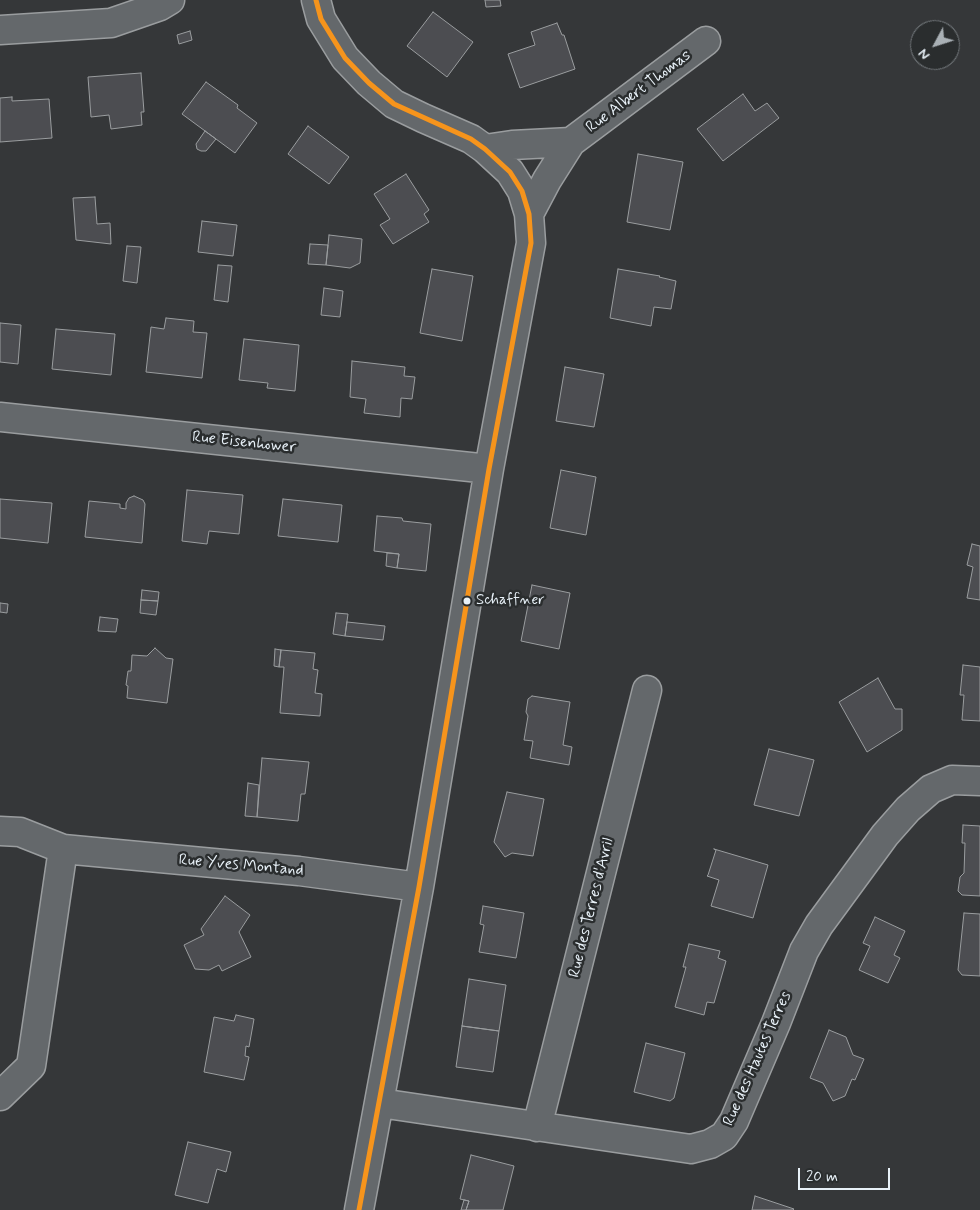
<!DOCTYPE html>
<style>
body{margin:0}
#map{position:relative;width:980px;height:1210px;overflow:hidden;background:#353739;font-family:Mynerve,sans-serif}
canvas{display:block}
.north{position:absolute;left:910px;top:20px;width:50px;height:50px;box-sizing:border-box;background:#2a2d2e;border:1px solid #767b7f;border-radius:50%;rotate:230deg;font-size:14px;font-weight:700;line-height:20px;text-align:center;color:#e8f1f8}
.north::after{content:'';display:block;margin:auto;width:18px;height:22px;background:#a9b0b5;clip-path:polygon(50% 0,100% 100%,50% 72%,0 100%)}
.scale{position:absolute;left:798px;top:1168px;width:92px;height:22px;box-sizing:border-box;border:2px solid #e8f1f8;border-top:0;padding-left:6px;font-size:15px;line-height:18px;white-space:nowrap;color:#e8f1f8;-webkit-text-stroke:4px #2a2d2e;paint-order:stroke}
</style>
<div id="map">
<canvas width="980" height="1210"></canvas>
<div class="north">N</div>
<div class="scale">20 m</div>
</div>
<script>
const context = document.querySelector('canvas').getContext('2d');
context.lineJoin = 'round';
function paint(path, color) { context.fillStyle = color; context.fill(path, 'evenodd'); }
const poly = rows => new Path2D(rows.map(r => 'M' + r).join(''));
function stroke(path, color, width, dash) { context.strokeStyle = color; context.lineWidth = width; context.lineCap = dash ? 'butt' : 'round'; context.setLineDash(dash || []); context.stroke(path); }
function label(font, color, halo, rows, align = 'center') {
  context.font = font + ' Mynerve,sans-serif'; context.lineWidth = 5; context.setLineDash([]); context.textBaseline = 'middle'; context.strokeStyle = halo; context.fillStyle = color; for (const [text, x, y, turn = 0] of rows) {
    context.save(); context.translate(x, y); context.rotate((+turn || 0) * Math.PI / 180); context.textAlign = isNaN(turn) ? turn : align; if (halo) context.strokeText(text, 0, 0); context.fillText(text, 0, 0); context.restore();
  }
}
const building = poly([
 [485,0,500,0,501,6,486,7,485,0],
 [433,12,473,42,447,77,407,46,433,12],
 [557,23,562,35,564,35,575,69,520,88,508,54,535,45,531,32,557,23],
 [190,31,192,40,179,44,177,35,190,31],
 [141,73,144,112,141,112,142,125,111,129,109,115,91,117,88,77,141,73],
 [206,82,238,105,237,108,257,123,235,153,182,114,206,82],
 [743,94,755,111,767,103,779,118,723,161,697,129,743,94],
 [12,97,12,101,49,99,52,138,0,142,0,98,12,97],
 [308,126,349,157,329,184,288,154,308,126],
 [205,131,216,139,206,151,201,151,197,149,196,144,205,131],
 [638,154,683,162,670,230,627,222,638,154],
 [406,174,429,210,424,214,429,222,393,244,380,225,390,219,374,194,406,174],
 [95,197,97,224,110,223,111,244,76,240,73,198,95,197],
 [202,221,237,225,233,256,198,252,202,221],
 [329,235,362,239,360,263,350,268,326,265,329,235],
 [310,244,328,245,326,265,308,264,310,244],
 [127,246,141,247,137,283,123,281,127,246],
 [218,265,232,266,228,302,214,300,218,265],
 [432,269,473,276,462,341,420,333,432,269],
 [618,269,660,276,659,277,676,281,671,309,654,307,651,326,610,318,618,269],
 [324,288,343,291,340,317,321,315,324,288],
 [166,318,194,321,193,332,207,333,202,378,146,372,151,327,164,329,166,318],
 [0,323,21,325,18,364,0,362,0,323],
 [56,329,115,334,111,375,52,369,56,329],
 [244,339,299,345,295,391,267,388,268,383,239,380,244,339],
 [352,361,405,367,404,376,415,377,412,399,401,398,400,417,364,413,366,399,350,397,352,361],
 [565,367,604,374,594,427,556,421,565,367],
 [561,470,596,477,586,535,550,528,561,470],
 [187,490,243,495,239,534,209,531,207,544,182,541,187,490],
 [134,496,143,500,145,504,142,543,85,537,89,501,120,504,120,508,126,509,126,503,129,498,134,496],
 [0,499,52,503,48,543,0,538,0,499],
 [283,499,342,505,338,542,278,536,283,499],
 [377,516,402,518,403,521,431,524,426,571,397,568,399,554,374,551,377,516],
 [972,544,980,546,980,600,967,598,973,567,967,565,972,544],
 [387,553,399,554,397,568,386,566,387,553],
 [532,585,570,593,559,649,521,641,532,585],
 [142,590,159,592,158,601,141,600,142,590],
 [141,600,158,601,156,615,140,613,141,600],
 [0,603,8,604,7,613,0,612,0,603],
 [336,613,348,614,345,636,333,634,336,613],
 [100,617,118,619,116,632,98,631,100,617],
 [347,622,385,626,383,640,345,636,347,622],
 [155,648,166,658,173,659,167,703,127,698,128,686,126,685,128,671,131,671,132,655,147,656,155,648],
 [275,649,281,650,279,667,274,666,275,649],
 [281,650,315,653,313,669,318,670,315,693,322,694,320,716,280,713,284,667,279,667,281,650],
 [963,665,980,667,980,721,962,720,964,695,960,695,963,665],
 [878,678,895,709,902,709,902,730,867,752,839,702,878,678],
 [532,696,570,702,563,745,572,747,569,765,530,758,533,741,524,740,528,716,526,712,528,699,532,696],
 [769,749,814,760,799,816,754,805,769,749],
 [262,758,309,762,305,794,301,794,298,821,257,817,262,758],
 [248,783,259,785,257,817,245,816,248,783],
 [507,792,544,799,533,856,512,853,505,857,494,842,507,792],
 [963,825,980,826,980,896,962,895,958,891,960,877,964,873,965,843,962,843,963,825],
 [714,849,768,865,753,918,711,906,719,880,707,876,708,875,716,850,714,849],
 [225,896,250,915,239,932,251,957,222,971,219,965,209,970,195,969,184,945,204,935,201,929,225,896],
 [483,906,524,913,516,958,479,952,484,925,480,924,483,906],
 [964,913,980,914,980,976,962,975,958,970,964,913],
 [875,917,905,931,894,955,900,958,888,983,859,970,870,946,863,943,875,917],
 [689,944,720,951,718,958,726,961,714,1003,707,1002,704,1015,675,1007,686,967,683,967,689,944],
 [469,979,506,985,499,1031,462,1026,469,979],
 [236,1015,254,1019,249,1047,246,1046,245,1056,249,1057,244,1080,204,1072,214,1017,234,1021,236,1015],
 [462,1026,499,1031,493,1072,456,1067,462,1026],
 [829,1030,846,1037,853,1055,864,1059,855,1080,852,1079,845,1096,833,1101,823,1083,810,1078,829,1030],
 [646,1043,685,1053,674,1098,670,1101,634,1092,646,1043],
 [188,1142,231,1152,226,1172,217,1169,208,1203,175,1195,188,1142],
 [471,1155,514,1166,503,1210,466,1210,469,1201,460,1199,471,1155],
 [755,1196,794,1209,793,1210,752,1210,755,1196],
 [464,1200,469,1201,466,1210,461,1210,464,1200]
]);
const minor = poly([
 [316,0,321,19,345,58,369,83,394,104,423,118,471,139,485,149,510,172,522,191,529,214,531,243,489,469,419,887,359,1210],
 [0,30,111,23,160,6,170,0],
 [485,149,512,145,571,142],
 [529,214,547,180,571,142,706,41],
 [0,417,489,469],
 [0,831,20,832,63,849,299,871,419,887],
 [0,1096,31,1066,63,849],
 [380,1103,691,1149,710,1144,724,1136,734,1121,776,1023,804,951,819,925,885,835,908,809,931,789,952,780,980,781],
 [537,1127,647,690]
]);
const bus1 = poly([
 [316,0,321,19,345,58,369,83,394,104,471,139,485,149,510,172,522,191,529,214,531,243,489,469,419,887,359,1210]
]);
const markers = [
 [467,601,4.5,"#e8f1f8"]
];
const busNames = [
 ["Schaffner",476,601]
];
const streetNames = [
 ["Rue Albert Thomas",639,92,-37],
 ["Rue Eisenhower",244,443,6],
 ["Rue Yves Montand",241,866,5],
 ["Rue des Terres d'Avril",592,908,-76],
 ["Rue des Hautes Terres",758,1059,-66]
];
paint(building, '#4c4d51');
stroke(building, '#9a9d9f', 1);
stroke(minor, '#9a9d9f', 31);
stroke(minor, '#64686b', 28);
stroke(bus1, '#f6941c', 5);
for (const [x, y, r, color] of markers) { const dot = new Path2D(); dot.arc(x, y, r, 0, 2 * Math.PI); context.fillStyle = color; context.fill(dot); stroke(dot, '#2a2d2e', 2); }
label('15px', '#e8f1f8', '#2a2d2e', busNames, 'left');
label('16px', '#e8f1f8', '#2a2d2e', streetNames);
</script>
